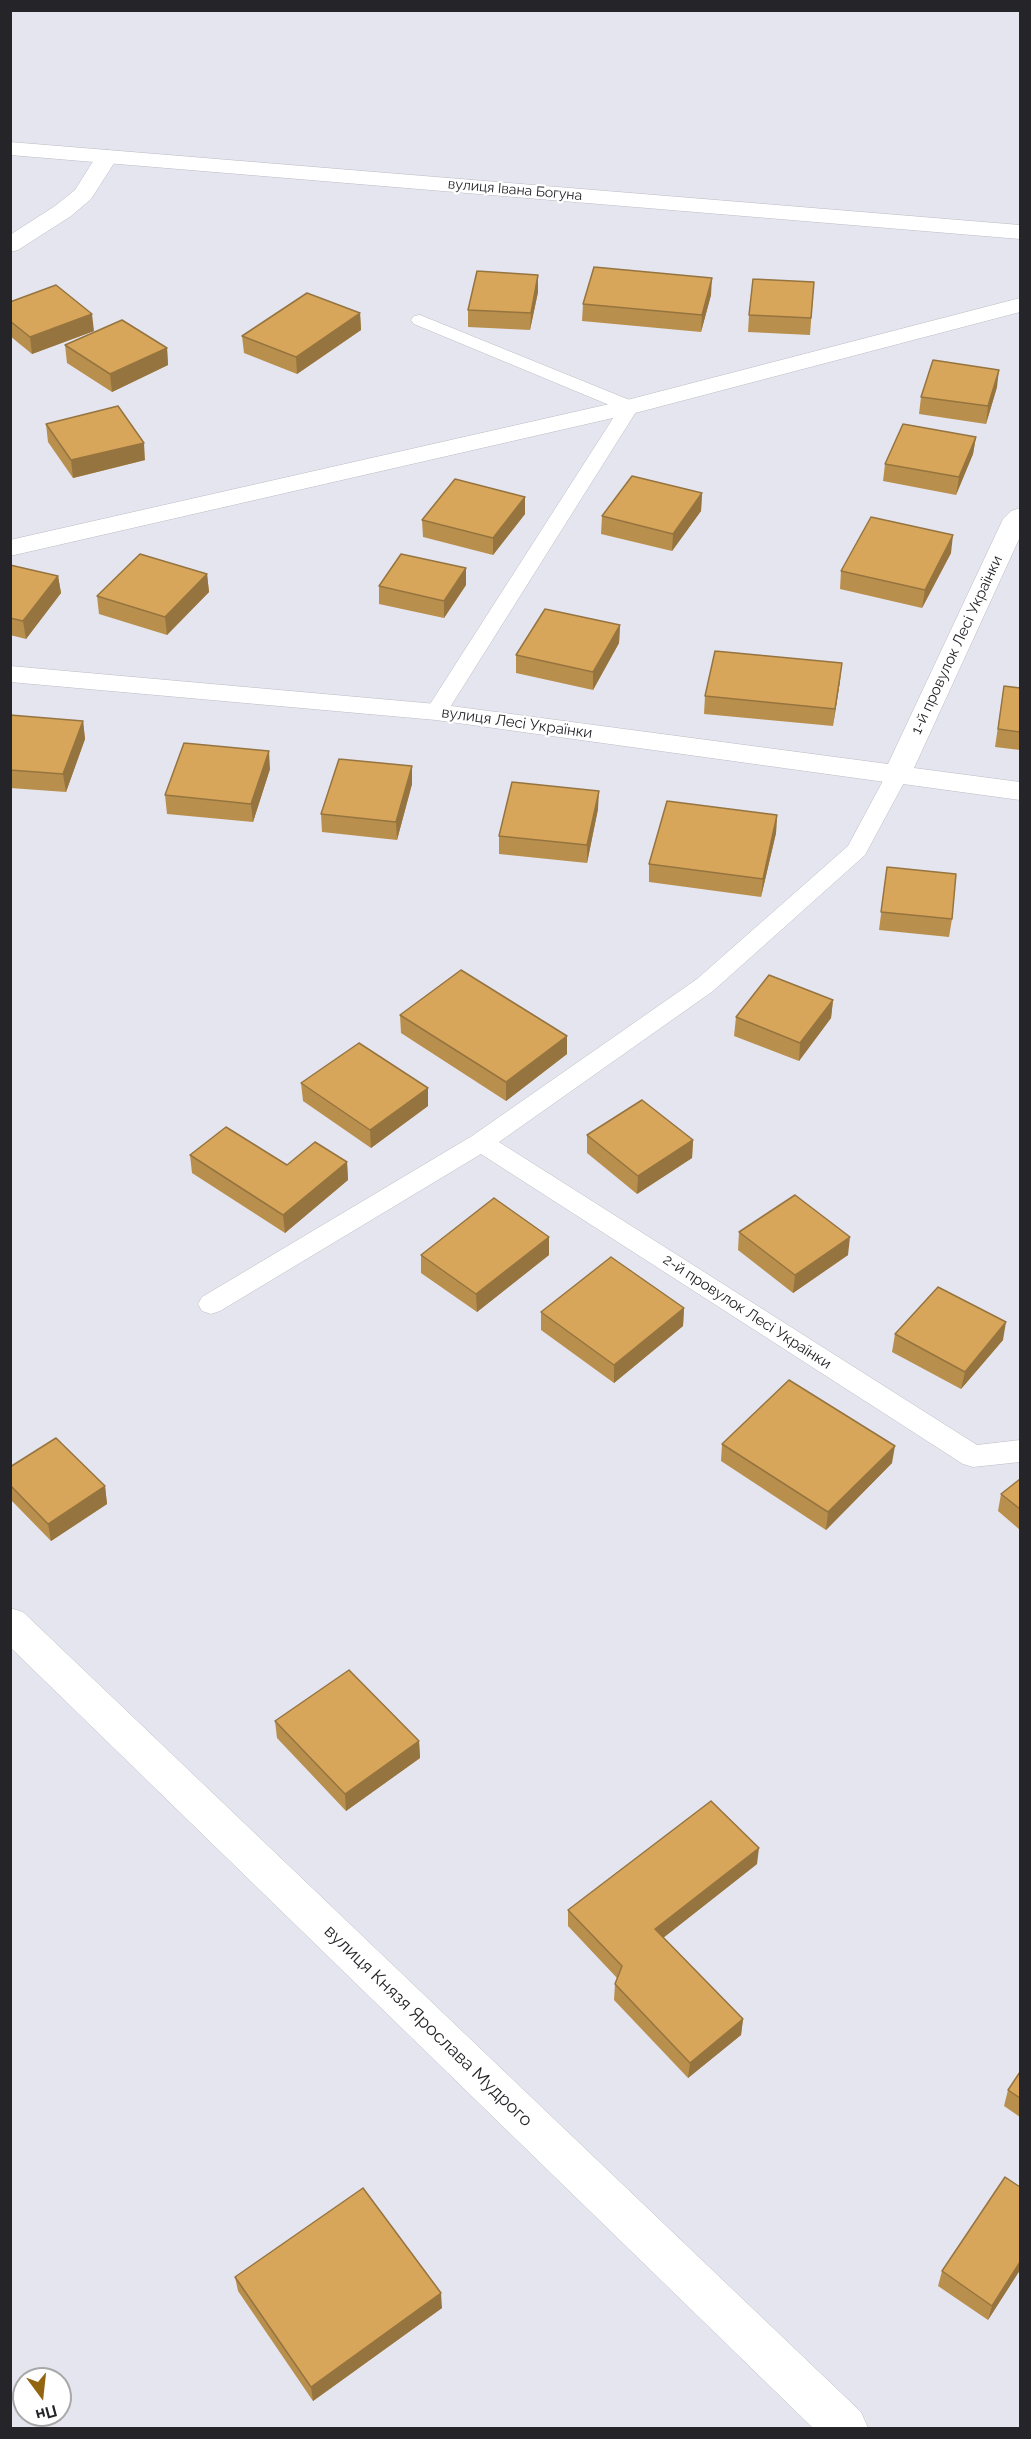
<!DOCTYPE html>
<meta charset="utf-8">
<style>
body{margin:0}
#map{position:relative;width:1031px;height:2439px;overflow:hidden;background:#e5e5ef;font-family:Raleway,sans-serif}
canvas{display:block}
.frame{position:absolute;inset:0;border:12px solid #252529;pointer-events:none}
.north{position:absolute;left:12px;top:2367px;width:60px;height:60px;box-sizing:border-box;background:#fff;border:2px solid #a8a8a9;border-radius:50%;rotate:165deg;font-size:16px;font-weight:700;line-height:24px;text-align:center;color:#252529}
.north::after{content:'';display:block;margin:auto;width:21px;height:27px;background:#926610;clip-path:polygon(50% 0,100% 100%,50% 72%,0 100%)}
</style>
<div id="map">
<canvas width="1031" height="2439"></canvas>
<div class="frame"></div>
<div class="north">Пн</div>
</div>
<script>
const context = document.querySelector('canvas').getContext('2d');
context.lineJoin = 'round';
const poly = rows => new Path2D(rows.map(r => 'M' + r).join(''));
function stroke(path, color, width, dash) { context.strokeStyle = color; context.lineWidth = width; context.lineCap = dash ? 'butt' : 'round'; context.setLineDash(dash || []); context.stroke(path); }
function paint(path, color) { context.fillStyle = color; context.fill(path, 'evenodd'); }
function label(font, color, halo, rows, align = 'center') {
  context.font = font + ' Raleway,sans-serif'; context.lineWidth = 4.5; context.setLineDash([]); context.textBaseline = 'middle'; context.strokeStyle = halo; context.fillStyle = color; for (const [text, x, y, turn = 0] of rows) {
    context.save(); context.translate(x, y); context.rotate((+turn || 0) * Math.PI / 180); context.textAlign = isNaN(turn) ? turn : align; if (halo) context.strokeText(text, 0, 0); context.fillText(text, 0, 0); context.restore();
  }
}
const service = poly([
 [420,315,637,403,639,407,447,712,444,717,436,719,428,717,425,712,619,409,414,324,411,320,414,316,420,315],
 [896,770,904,772,907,777,865,855,713,991,499,1142,977,1445,1020,1440,1020,1462,973,1467,963,1464,481,1154,220,1311,211,1314,202,1311,198,1304,202,1297,472,1136,697,979,848,846,885,777,888,772,896,770]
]);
const minor = poly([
 [107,150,115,152,118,157,91,199,71,216,18,250,10,252,10,235,55,206,75,190,99,152,107,150],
 [1020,298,1020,312,639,412,10,556,10,540,627,400,1020,298],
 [1020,508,1020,537,914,768,1020,782,1020,800,903,784,896,786,885,782,436,720,10,682,10,666,436,704,888,764,1003,519,1011,511,1020,508],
 [10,1608,23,1612,861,2412,868,2428,813,2428,10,1647,10,1608]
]);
const tertiary = poly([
 [10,142,1020,225,1020,239,10,155,10,142]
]);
const wall = poly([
 [538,275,538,292,530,330,468,327,468,310],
 [814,282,810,335,748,332,749,315],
 [711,295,701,332,582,321,583,304],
 [10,302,94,331,32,354,10,336],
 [360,313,361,330,297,374,244,353,242,336],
 [65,345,167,348,168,365,112,392,67,363],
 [997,387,986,424,919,414,921,397],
 [46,424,145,460,73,478,48,442],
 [976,437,973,454,956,495,883,481,885,464],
 [702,493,701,511,672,551,601,534,602,516],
 [525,497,525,514,493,555,423,537,422,520],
 [951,553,922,608,840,589,841,571],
 [10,565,58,576,61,593,26,639,10,635],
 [466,568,466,585,444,618,379,604,379,586],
 [207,574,209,592,167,635,99,614,97,596],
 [620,625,619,643,593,690,516,673,516,655],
 [840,681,833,726,704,714,705,696],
 [1004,686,1020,688,1020,750,995,747],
 [10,715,83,721,85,739,66,792,10,788],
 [412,766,412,784,397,840,322,832,321,814],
 [270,769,253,822,167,814,165,795],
 [598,809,587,863,499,854,499,836],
 [777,815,776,833,761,897,649,882,649,864],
 [887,867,952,919,949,937,879,930],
 [833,1000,831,1018,799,1061,734,1036,736,1017],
 [400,1015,567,1036,567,1054,506,1101,401,1033],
 [301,1083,428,1088,428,1106,371,1148,303,1101],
 [587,1135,693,1140,692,1158,637,1194,587,1153],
 [190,1155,287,1165,347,1162,348,1180,285,1233,192,1173],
 [739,1232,848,1255,793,1293,738,1250],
 [421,1255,549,1255,477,1312,421,1273],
 [684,1308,683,1326,614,1383,541,1330,541,1312],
 [895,1334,1003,1340,961,1389,892,1352],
 [722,1444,892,1463,826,1530,721,1461],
 [10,1467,105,1486,107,1504,51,1541,10,1499],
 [1020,1479,1020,1530,998,1511,1001,1494],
 [275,1721,419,1741,420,1758,346,1811,277,1738],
 [757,1864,663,1938,743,2019,741,2035,688,2078,614,2000,615,1984,617,1978,568,1926,568,1910],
 [1020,2072,1020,2117,1004,2106,1008,2090],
 [1020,2270,988,2320,938,2286,942,2271],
 [235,2277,442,2308,313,2401,238,2291]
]);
const shadedWall = poly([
 [538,275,538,292,530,330,531,313],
 [712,278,711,295,701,332,702,315],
 [360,313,361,330,297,374,296,357],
 [92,314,94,331,32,354,30,337],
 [167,348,168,365,112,392,110,374],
 [999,370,997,387,986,424,988,406],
 [976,437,973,454,956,495,959,477],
 [144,443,145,460,73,478,71,460],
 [702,493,701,511,672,551,673,534],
 [525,497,525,514,493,555,493,538],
 [953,535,951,553,922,608,925,590],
 [466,568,466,585,444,618,444,601],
 [207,574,209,592,167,635,165,617],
 [58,576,61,593,26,639,23,621],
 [620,625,619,643,593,690,593,672],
 [842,663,840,681,833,726,835,709],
 [83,721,85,739,66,792,63,774],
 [269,751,270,769,253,822,251,804],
 [412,766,412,784,397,840,396,822],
 [599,791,598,809,587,863,587,845],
 [777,815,776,833,761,897,763,879],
 [833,1000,831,1018,799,1061,800,1043],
 [567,1036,567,1054,506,1101,506,1082],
 [428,1088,428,1106,371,1148,370,1130],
 [693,1140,692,1158,637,1194,638,1176],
 [347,1162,348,1180,285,1233,283,1215],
 [549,1237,549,1255,477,1312,476,1294],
 [850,1237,848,1255,793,1293,795,1275],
 [684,1308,683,1326,614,1383,614,1365],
 [1006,1322,1003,1340,961,1389,965,1372],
 [895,1446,892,1463,826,1530,828,1512],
 [105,1486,107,1504,51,1541,48,1524],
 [419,1741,420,1758,346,1811,345,1794],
 [759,1848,757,1864,654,1945,655,1929],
 [743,2019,741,2035,688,2078,690,2063],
 [1020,2262,1020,2270,988,2320,992,2306],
 [441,2293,442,2308,313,2401,311,2387]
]);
const building = poly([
 [594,267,712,278,702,315,583,304,594,267],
 [477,271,538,275,531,313,468,310,477,271],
 [753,279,814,282,811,318,749,315,753,279],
 [56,285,92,314,30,337,10,321,10,302,56,285],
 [307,293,360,313,296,357,242,336,307,293],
 [122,320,167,348,110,374,65,345,122,320],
 [933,360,999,370,988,406,921,397,933,360],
 [118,406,144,443,71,460,46,424,118,406],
 [903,424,976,437,959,477,885,464,903,424],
 [632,476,702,493,673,534,602,516,632,476],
 [455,479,525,497,493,538,422,520,455,479],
 [871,517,953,535,925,590,841,571,871,517],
 [140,554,207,574,165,617,97,596,140,554],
 [401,554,466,568,444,601,379,586,401,554],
 [10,565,58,576,23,621,10,618,10,565],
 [545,609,620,625,593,672,516,655,545,609],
 [715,651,842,663,835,709,705,696,715,651],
 [1004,686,1020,688,1020,732,998,729,1004,686],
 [10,715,83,721,63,774,10,770,10,715],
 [184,743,269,751,251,804,165,795,184,743],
 [339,759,412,766,396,822,321,814,339,759],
 [512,782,599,791,587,845,499,836,512,782],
 [667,801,777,815,763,879,649,864,667,801],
 [887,867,956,874,952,919,881,912,887,867],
 [461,970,567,1036,506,1082,400,1015,461,970],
 [769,975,833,1000,800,1043,736,1017,769,975],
 [359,1043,428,1088,370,1130,301,1083,359,1043],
 [642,1100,693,1140,638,1176,587,1135,642,1100],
 [226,1127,287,1165,315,1142,347,1162,283,1215,190,1155,226,1127],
 [795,1195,850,1237,795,1275,739,1232,795,1195],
 [494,1198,549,1237,476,1294,421,1255,494,1198],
 [611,1257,684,1308,614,1365,541,1312,611,1257],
 [938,1287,1006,1322,965,1372,895,1334,938,1287],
 [789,1380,895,1446,828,1512,722,1444,789,1380],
 [56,1438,105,1486,48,1524,10,1485,10,1467,56,1438],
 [1020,1479,1020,1509,1001,1494,1020,1479],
 [349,1670,419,1741,345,1794,275,1721,349,1670],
 [711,1801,759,1848,655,1929,743,2019,690,2063,615,1984,622,1966,568,1910,711,1801],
 [1020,2072,1020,2098,1008,2090,1020,2072],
 [1005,2177,1020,2187,1020,2262,992,2306,942,2271,1005,2177],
 [363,2188,441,2293,311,2387,235,2277,363,2188]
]);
const farStreetnames = [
 ["вулиця Івана Богуна",515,190,5]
];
const streetNames = [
 ["1-й провулок Лесі Українки",957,645,-65],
 ["вулиця Лесі Українки",517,723,8],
 ["2-й провулок Лесі Українки",747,1312,33]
];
const nearStreetnames = [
 ["вулиця Князя Ярослава Мудрого",428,2026,44]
];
stroke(service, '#bbbbc5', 1);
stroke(minor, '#bbbbc5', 1);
stroke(tertiary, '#bbbbc5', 1);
paint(service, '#fff');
paint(minor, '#fff');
paint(tertiary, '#fff');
paint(wall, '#b98f4d');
paint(shadedWall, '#96743f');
paint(building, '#d7a65a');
stroke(building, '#96743f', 1.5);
label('14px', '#252529', '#fff', farStreetnames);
label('15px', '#252529', '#fff', streetNames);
label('18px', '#252529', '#fff', nearStreetnames);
</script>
